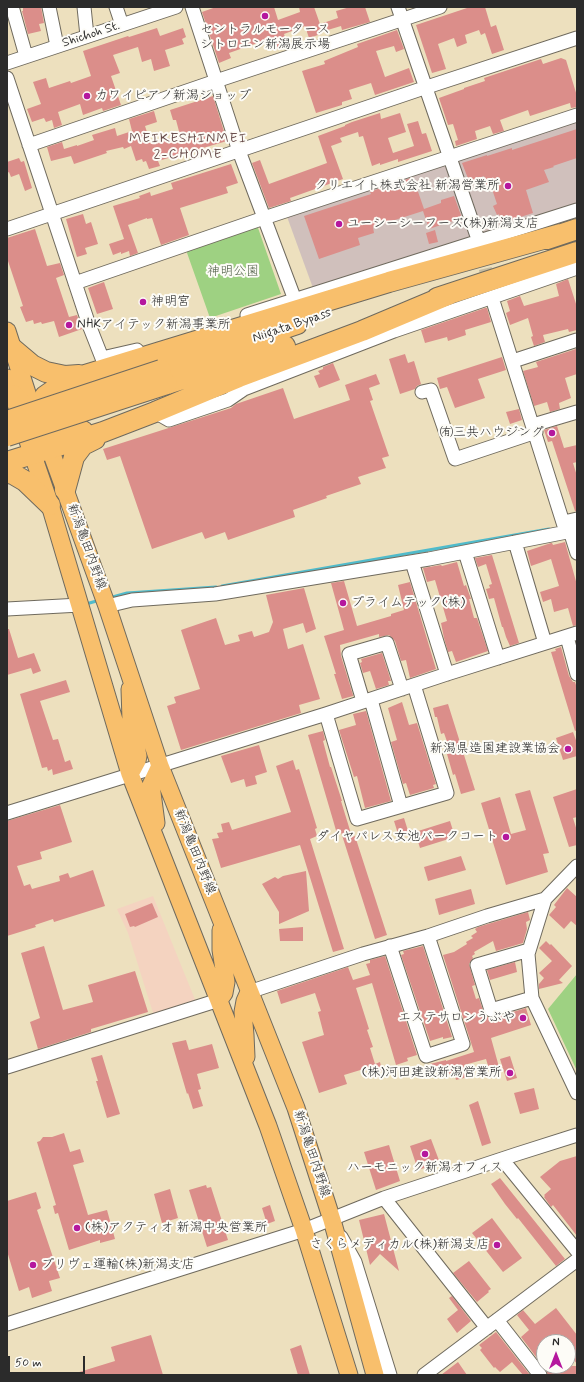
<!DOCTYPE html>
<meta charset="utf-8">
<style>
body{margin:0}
#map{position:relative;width:584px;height:1382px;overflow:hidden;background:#ede0be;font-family:Mynerve,sans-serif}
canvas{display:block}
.frame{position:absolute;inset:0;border:8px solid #2b2b2b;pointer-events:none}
.north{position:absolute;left:536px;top:1334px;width:40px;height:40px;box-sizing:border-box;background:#fdfcf7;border:1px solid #a9a8a5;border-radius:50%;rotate:0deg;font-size:11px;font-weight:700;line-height:16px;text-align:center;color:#2b2b2b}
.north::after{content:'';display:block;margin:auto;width:14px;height:18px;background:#b5179e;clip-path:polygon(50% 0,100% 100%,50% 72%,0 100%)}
.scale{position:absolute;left:8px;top:1356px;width:77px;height:18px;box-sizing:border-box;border:2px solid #2b2b2b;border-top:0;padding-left:5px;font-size:12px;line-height:14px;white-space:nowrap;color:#2b2b2b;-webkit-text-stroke:3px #fdfcf7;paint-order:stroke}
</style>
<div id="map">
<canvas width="584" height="1382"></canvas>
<div class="frame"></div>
<div class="north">N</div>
<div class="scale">50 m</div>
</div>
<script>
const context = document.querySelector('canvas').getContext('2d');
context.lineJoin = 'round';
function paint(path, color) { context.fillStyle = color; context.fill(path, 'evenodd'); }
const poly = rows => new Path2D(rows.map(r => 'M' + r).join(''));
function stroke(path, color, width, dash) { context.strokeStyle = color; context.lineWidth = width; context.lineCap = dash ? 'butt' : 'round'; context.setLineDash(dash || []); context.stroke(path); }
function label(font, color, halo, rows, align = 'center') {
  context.font = font + ' Mynerve,"Klee One",sans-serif'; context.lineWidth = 4; context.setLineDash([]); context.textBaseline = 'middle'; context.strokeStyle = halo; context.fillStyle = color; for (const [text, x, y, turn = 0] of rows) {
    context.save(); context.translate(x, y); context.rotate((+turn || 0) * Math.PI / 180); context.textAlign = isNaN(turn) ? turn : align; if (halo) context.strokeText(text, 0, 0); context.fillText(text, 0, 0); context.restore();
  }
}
const built = poly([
 [153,896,196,1002,154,1016,128,933,117,909]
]);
const industrial = poly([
 [577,118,577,205,313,288,286,214]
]);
const green = poly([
 [257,225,281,294,210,318,186,250],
 [577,974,577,1071,548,1009]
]);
const stream = poly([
 [222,586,549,529],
 [109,598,127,593,216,587],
 [86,604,100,600]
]);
const building = poly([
 [23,7,41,7,44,23,39,24,41,31,28,34,22,11,23,11],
 [216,7,274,7,278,20,300,12,299,7,314,7,320,24,338,18,336,11,350,7,365,7,370,22,342,30,341,26,321,32,321,34,309,38,305,26,284,34,288,46,273,50,272,47,269,48,266,40,229,53,231,58,219,63,202,12],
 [470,7,485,7,491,27,496,25,504,50,492,54,485,33,481,35,479,30,465,35,467,43,457,47,454,38,438,44,446,69,432,73,416,25],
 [157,28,160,36,183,28,186,37,182,39,184,44,165,50,170,66,154,71,151,59,142,62,138,47,113,55,120,73,111,76,121,105,103,111,102,108,83,115,80,104,58,112,62,125,54,128,52,120,46,122,44,118,32,122,27,109,41,104,33,82,46,78,49,88,70,81,71,83,91,76,83,51,128,36,129,37],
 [397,30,404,49,396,52,394,46,376,51,385,77,409,68,414,82,375,95,371,83,349,90,352,99,342,102,342,105,316,113,302,71,325,64,324,61,358,47,357,44],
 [561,58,566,60,577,96,577,107,571,108,570,103,530,116,528,110,500,120,504,131,493,134,490,126,475,131,477,139,456,146,455,141,458,140,453,124,448,125,439,98,464,89,464,88,485,81,484,78,541,59,543,64],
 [213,96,227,141,158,161,160,166,149,169,146,161,143,162,142,159,136,161,131,146,124,149,123,147,106,151,107,153,74,164,71,156,51,161,47,147,62,142,64,149,77,145,77,146,94,140,92,135,115,128,117,136,132,131,129,119,154,111,157,122,145,126,151,144,180,135,176,120,173,120,170,110],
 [380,113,381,119,400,113,406,132,388,138,393,153,414,146,407,124,418,121,422,134,426,133,432,151,398,162,398,159,380,165,380,163,372,166,363,136,359,137,358,132,340,138,342,142,331,146,343,179,290,198,291,201,269,208,252,163,260,160,269,184,327,163,318,136,345,126,345,125,352,122],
 [577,129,577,158,553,166,554,167,544,170,549,182,526,190,533,213,502,223,499,214,497,215,493,206,497,204,491,186,487,187,484,176,469,181,462,163,487,155,487,156,512,148,512,150],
 [19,158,21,162,24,161,32,188,25,191,19,174,11,177,9,172,7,173,7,162],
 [231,164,238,183,226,187,228,193,180,208,189,235,161,245,152,218,147,219,147,218,128,225,138,253,130,256,129,251,121,254,121,252,113,255,109,244,124,239,113,206,140,198,139,196,150,192,151,196,173,189,171,183],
 [413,177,424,209,441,203,441,200,454,196,462,218,429,229,423,211,373,227,374,233,358,238,360,245,319,259,304,216,371,194,370,192,383,187,384,190,403,183,402,181],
 [83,214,86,224,91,222,98,244,85,248,87,254,77,257,66,219],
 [35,229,47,266,60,263,64,275,56,278,69,317,77,315,82,329,59,337,54,321,42,324,41,322,34,324,33,320,26,322,20,307,23,306,7,258,7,238],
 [435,230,438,242,429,244,426,233],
 [568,279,577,307,577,330,569,332,568,329,543,335,545,342,534,346,531,337,533,336,528,318,510,325,506,313,510,311,507,301,520,296,524,306,559,296,556,284],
 [104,282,113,309,97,314,88,288],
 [485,308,487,308,491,322,465,330,466,335,448,341,447,337,425,343,421,330],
 [576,349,577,354,577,374,565,378,571,398,559,403,560,409,550,412,547,402,534,406,523,371,538,367,536,362,539,361],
 [405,354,408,363,414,361,421,384,417,386,415,389,400,394,389,359],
 [502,357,506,370,478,379,485,398,455,408,447,387,440,389,437,378],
 [333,363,340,380,319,388,314,376,320,374,318,371,323,369,323,367],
 [376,374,380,384,369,388,373,400,370,401,389,456,382,458,386,468,358,477,361,484,326,496,327,498,293,510,295,517,228,540,225,532,205,539,202,532,152,549,120,456,107,460,103,449,231,408,236,404,283,388,294,419,350,400,345,385],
 [519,409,522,420,510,424,506,412],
 [557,426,564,448,577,445,577,462,573,463,577,476,577,511,575,511,552,441,548,442,544,430],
 [565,542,577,585,577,625,573,626,568,608,554,612,551,599,543,602,540,592,559,586,551,559,531,566,527,551,551,543,552,543,553,545],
 [492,555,519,643,510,646,506,637,503,627,502,627,494,598,489,599,486,589,490,588,489,585,492,584,486,564,478,567,475,558],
 [457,562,464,586,466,585,471,599,469,599,474,618,477,618,488,651,456,662,452,651,448,652,444,638,441,623,447,621,435,580,427,582,423,568,441,565,442,566],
 [344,581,357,626,391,616,391,614,404,610,398,585,410,582,436,669,410,678,406,660,401,661,395,641,389,635,379,637,379,634,340,645,341,656,353,695,353,696,342,699,334,674,336,674,324,636,344,630,331,583],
 [304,588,316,629,306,633,303,623,283,629,288,649,303,644,320,699,299,705,301,713,181,750,167,706,176,703,174,697,200,689,181,630,216,618,225,645,240,641,238,635,252,631,254,637,269,632,273,622,266,595],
 [7,629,9,629,18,658,34,653,41,671,33,674,31,668,7,675],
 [561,647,569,676,573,682,575,682,577,688,577,730,575,731,551,652,556,651,555,649],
 [382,653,391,681,388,681,389,685,376,689,370,671,363,673,360,663,362,662,361,659],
 [66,680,70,692,40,701,53,740,58,739,65,762,70,760,73,769,53,775,52,769,48,771,47,767,42,768,20,694],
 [402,702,409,725,417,723,436,784,433,785,434,788,410,795,406,783,403,784,391,742,397,740,388,708],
 [448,704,475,790,461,794,455,774,453,775,447,754,451,753,444,733,441,734,437,717,435,717,433,708],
 [366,711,391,801,365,808,357,776,354,777,339,730,356,725,353,714],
 [323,731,325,740,323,741,330,767,331,767,342,801,341,801,352,837,355,836,387,935,375,939,341,832,337,834,333,820,308,735],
 [573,732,577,743,577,756,563,760,556,738],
 [259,745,267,772,255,776,257,784,246,787,244,779,231,783,221,756],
 [293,760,296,770,299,769,317,828,315,829,317,836,310,839,344,949,333,952,300,845,221,868,212,839,219,838,217,833,223,832,221,824,229,822,232,830,291,812,276,766],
 [577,789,577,817,573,818,577,831,577,845,569,847,553,797],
 [530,790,549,853,543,854,548,872,506,885,481,803,500,797,511,834,526,830,515,794],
 [60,805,72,842,40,852,42,859,17,866,24,886,30,884,32,889,60,881,59,876,68,873,70,878,93,870,105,906,54,922,53,919,35,925,36,927,7,936,7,821],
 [404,818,409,834,399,837,394,821],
 [450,821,455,837,420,848,415,832],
 [461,856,466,870,428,881,424,867],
 [306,871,309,911,279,924,279,912,262,884,275,877,278,879,283,876],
 [567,888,577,897,577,926,571,921,564,929,549,915,556,907,554,905],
 [471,889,475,904,439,915,435,899],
 [152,903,158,917,135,927,134,926,130,927,125,914],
 [528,912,530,920,526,922,527,929,523,943,496,951,493,941,474,952,475,954,472,956,473,958,469,964,475,985,472,986,476,999,479,998,485,1016,489,1018,493,1018,526,1008,531,1025,491,1038,499,1067,489,1069,486,1059,464,1065,468,1077,456,1080,454,1072,442,1076,440,1070,433,1072,430,1064,446,1060,446,1061,474,1052,443,955,454,952,467,944,466,942,473,938,471,936,477,932,475,929,478,927],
 [303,927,303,941,280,941,279,929],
 [546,941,550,945,551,944,572,966,559,980,563,983,539,989,539,984,544,978,539,973,552,961,539,948],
 [44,946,63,1010,93,1002,88,985,135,971,148,1012,91,1029,91,1032,38,1049,30,1022,40,1018,21,953],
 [423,946,452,1037,443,1039,443,1037,430,1041,401,955,404,954,403,951],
 [385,956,417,1055,407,1058,408,1061,396,1065,372,983,356,988,369,1029,367,1030,373,1047,370,1048,375,1064,380,1062,382,1071,370,1075,367,1068,344,1075,347,1084,319,1093,302,1042,324,1035,318,1012,321,1011,315,993,281,1004,277,991,348,967,353,980,370,975,366,964,370,963,370,960],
 [515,962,517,972,490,980,487,970],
 [186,1040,189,1050,212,1044,219,1068,197,1074,201,1089,198,1090,203,1106,193,1109,188,1093,187,1094,172,1043],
 [102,1055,120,1114,107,1118,96,1081,98,1081,91,1058],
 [510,1056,517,1078,507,1081,500,1059],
 [534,1088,539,1109,520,1114,514,1093],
 [478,1101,491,1143,482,1146,469,1105],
 [64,1133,70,1152,80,1149,84,1162,73,1165,88,1215,107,1210,115,1239,100,1243,100,1240,69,1250,58,1213,55,1214,53,1206,56,1205,37,1142,40,1141,43,1137,52,1137],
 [431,1139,440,1163,418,1170,410,1146],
 [389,1145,400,1181,376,1190,364,1152],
 [577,1156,577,1236,553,1205,551,1207,544,1197,545,1196,544,1195,551,1189,540,1177,560,1161],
 [500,1178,565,1259,556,1266,518,1218,517,1219,505,1204,491,1184],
 [206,1185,207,1188,211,1187,228,1240,207,1247,189,1190],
 [170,1189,178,1218,162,1223,154,1194],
 [36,1192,41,1208,37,1210,60,1278,49,1281,52,1291,32,1298,29,1287,19,1291,7,1251,7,1201],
 [270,1205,275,1221,267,1224,262,1208],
 [384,1214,399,1271,380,1254,370,1265,359,1220],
 [492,1218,522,1258,503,1272,472,1233],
 [469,1261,491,1289,488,1291,489,1292,477,1302,453,1273],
 [452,1296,471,1321,457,1333,447,1319,458,1310,449,1298],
 [556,1308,577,1335,577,1364,568,1353,568,1342,544,1342,544,1366,577,1366,577,1375,548,1375,546,1370,521,1337,529,1330,517,1315,523,1310,535,1324],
 [496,1332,530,1375,523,1375,512,1362,500,1372,495,1367,494,1368,480,1350,482,1348,479,1345],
 [151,1335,163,1375,76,1375,76,1373,115,1361,111,1347],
 [301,1345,310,1375,298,1375,290,1349],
 [458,1362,467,1375,441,1375]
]);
const minorTunnel = poly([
 [481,250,490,289]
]);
const minor = poly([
 [49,7,57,46],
 [84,7,87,36],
 [116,7,122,25],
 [192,7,239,151,295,300],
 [398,7,479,242],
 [13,10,26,56],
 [7,63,176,7],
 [7,78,89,325,102,358,137,350],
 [29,145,216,81,440,7],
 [7,229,427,87,577,38],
 [75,283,264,218,577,115],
 [492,298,566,532],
 [247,315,577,210],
 [513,361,577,340],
 [422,392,431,390,455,459,536,432],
 [155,412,169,420,228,400,244,389,394,331,577,268],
 [533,425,577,412],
 [564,522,577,519],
 [570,531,577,553],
 [515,542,545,643],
 [465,552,498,658],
 [412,562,447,674],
 [107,606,132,600,215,594,429,559,577,530],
 [7,609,80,605],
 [567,637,577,674],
 [371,700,401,806],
 [363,701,349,654,387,643,402,689],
 [326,714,357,819,447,793,414,685],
 [7,813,326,714,447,674,577,633],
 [577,866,545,899,528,954,532,998,577,1093],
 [390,946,426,1056,463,1044,428,936],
 [529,950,477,965,491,1010,532,998],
 [249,992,363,954,428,936,487,916,545,899],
 [7,1067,219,1000],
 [502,1159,577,1251],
 [384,1198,487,1328],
 [341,1237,355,1262,390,1375],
 [497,1320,540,1375],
 [7,1324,304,1230,384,1198,517,1154,577,1135],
 [424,1375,577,1260]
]);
const major = poly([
 [7,331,35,418,50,449,65,490,107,606,160,766,296,1108,332,1220,375,1375],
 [7,378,17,407],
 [28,441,50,505,130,774,268,1126,304,1230,349,1375],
 [130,689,131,720,138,756,137,761,130,774],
 [156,823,151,785,160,766],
 [219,1000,224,993,226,982,221,950,221,930],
 [246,1057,245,1035,243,1012,245,1001,249,992]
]);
const highway = poly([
 [547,239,577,229],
 [437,298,577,252],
 [13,349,32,365,46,372,65,376,79,375],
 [161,370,297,324],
 [167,384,285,346],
 [13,395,45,427,56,432,83,431],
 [33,454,33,431,39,405,45,396,58,387,85,375,389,282,561,234],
 [7,462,103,432,155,412,239,377,362,331,450,294],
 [7,473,13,474,25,481,50,505],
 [65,490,74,457,83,445,95,439]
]);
const highwayBridge = poly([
 [7,421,161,370],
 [7,436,167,384]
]);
const markers = [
 [265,16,4,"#b5179e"],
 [87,96,4,"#b5179e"],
 [508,186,4,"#b5179e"],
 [339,224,4,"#b5179e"],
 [143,302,4,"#b5179e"],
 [69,325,4,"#b5179e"],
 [552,433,4,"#b5179e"],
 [343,603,4,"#b5179e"],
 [568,749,4,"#b5179e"],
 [506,837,4,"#b5179e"],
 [523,1018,4,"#b5179e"],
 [510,1073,4,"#b5179e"],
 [425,1154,4,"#b5179e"],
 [77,1228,4,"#b5179e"],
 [497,1245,4,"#b5179e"],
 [33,1265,4,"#b5179e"]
];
const poiNames = [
 ["セントラルモータース",265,30,"center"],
 ["シトロエン新潟展示場",265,45,"center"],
 ["カワイピアノ新潟ショップ",95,96],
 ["クリエイト株式会社 新潟営業所",500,186,"right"],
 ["ユーシーシーフーズ(株)新潟支店",347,224],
 ["神明宮",151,302],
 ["NHKアイテック新潟事業所",77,325],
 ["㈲三共ハウジング",544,433,"right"],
 ["プライムテック(株)",351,603],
 ["新潟県造園建設業協会",560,749,"right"],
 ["ダイヤパレス女池パークコート",498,837,"right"],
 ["エステサロンうぶや",515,1018,"right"],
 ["(株)河田建設新潟営業所",502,1073,"right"],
 ["ハーモニック新潟オフィス",425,1168,"center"],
 ["(株)アクティオ 新潟中央営業所",85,1228],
 ["さくらメディカル(株)新潟支店",489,1245,"right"],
 ["プリヴェ運輸(株)新潟支店",41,1265]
];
const streetNames = [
 ["Shichoh St.",91,35,-18],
 ["Niigata Bypass",292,326,-19],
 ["新潟亀田内野線",86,547,70],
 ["新潟亀田内野線",194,852,68],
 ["新潟亀田内野線",311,1154,72]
];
const parkNames = [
 ["神明公園",233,272]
];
const neighbourhoodNames = [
 ["MEIKESHINMEI",188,139],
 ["2-CHOME",188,155]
];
paint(built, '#f4d3c0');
paint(industrial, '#d0c0bc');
paint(green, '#9ed182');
stroke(stream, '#50bbcb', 3);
paint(building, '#db8e8a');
stroke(minorTunnel, '#c6bca1', 13, [13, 6]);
stroke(minor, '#6f6a5e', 15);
stroke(major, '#6f6a5e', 19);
stroke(highway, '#6f6a5e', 22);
stroke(minor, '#fff', 13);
stroke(major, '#f8bf6c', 17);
stroke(highway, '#f8bf6c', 20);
stroke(highwayBridge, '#6f6a5e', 22, []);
stroke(highwayBridge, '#f8bf6c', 20);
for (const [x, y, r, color] of markers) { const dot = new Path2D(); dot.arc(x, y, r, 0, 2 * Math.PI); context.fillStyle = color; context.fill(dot); stroke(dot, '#fdfcf7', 1.5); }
label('13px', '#2b2b2b', '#fdfcf7', poiNames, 'left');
label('13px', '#2b2b2b', '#fdfcf7', streetNames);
label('13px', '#4e5d45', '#fdfcf7', parkNames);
context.letterSpacing = '1px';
label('14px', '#694e4c', '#fdfcf7', neighbourhoodNames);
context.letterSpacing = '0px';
</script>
